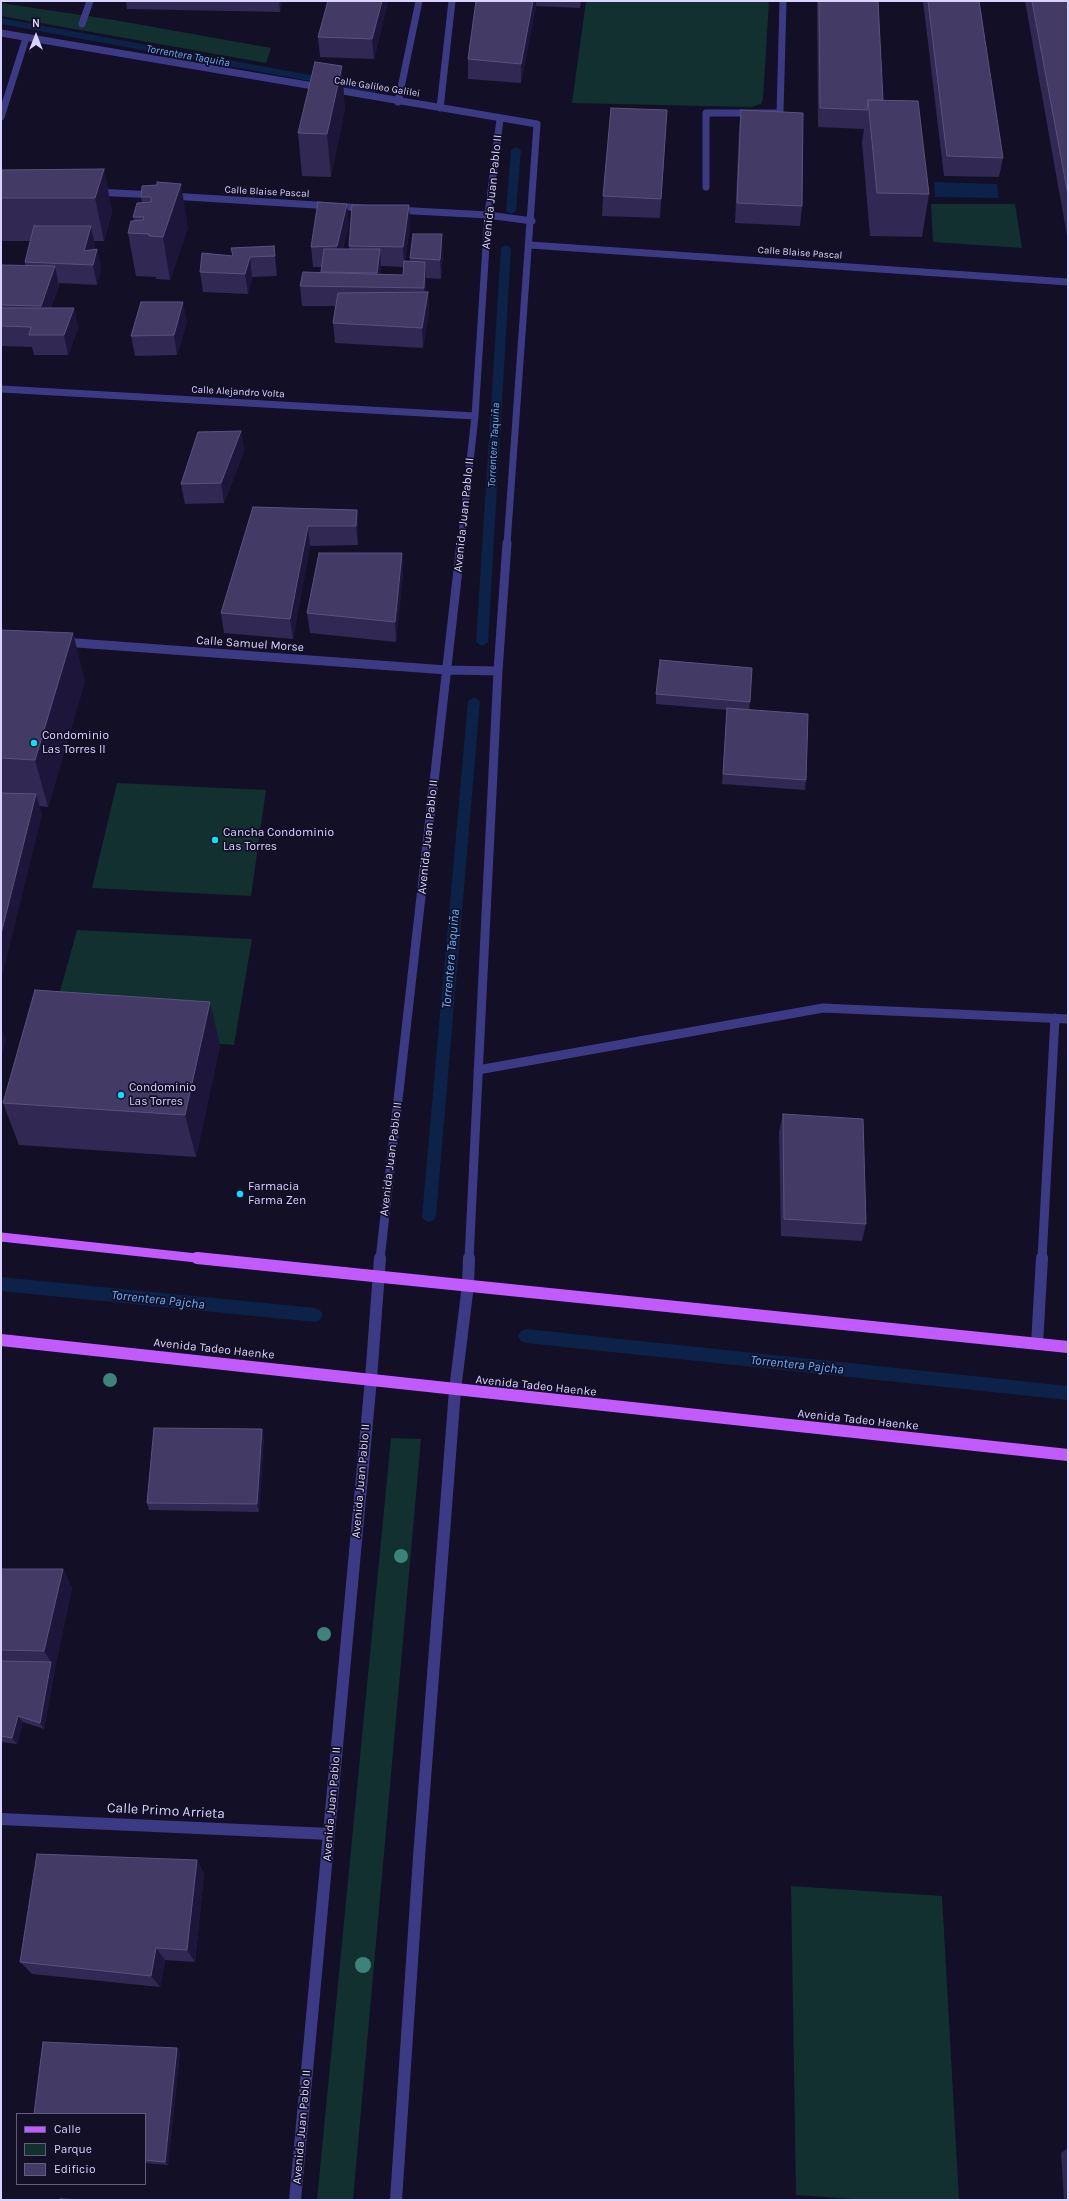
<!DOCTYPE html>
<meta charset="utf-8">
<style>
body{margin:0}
#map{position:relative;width:1069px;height:2201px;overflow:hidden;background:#130f26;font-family:Karla,sans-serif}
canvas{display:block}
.frame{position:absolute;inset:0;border:2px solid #d9d4ff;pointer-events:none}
.legend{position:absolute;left:16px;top:2113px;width:130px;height:72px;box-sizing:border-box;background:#130f26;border:1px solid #625e7d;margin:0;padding:5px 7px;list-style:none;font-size:12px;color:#d9d4ff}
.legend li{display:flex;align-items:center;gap:8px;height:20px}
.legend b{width:20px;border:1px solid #625e7d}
.north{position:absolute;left:16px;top:16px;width:40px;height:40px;-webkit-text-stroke:3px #130f26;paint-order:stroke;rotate:0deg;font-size:11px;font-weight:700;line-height:16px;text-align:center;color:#d9d4ff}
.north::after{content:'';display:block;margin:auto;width:14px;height:18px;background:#d9d4ff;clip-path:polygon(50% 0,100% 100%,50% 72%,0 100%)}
</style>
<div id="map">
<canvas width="1069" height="2201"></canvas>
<div class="frame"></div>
<ul class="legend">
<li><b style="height:5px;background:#c25bff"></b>Calle</li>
<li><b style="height:11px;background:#12302f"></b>Parque</li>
<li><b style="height:11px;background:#433a66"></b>Edificio</li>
</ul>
<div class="north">N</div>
</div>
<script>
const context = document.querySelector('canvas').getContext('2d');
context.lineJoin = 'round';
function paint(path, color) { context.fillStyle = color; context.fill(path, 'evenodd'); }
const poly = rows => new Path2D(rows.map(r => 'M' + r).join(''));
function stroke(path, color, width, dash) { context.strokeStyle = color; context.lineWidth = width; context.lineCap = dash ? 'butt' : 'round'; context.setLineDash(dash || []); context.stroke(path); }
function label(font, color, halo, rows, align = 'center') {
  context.font = font + ' Karla,sans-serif'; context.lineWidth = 3.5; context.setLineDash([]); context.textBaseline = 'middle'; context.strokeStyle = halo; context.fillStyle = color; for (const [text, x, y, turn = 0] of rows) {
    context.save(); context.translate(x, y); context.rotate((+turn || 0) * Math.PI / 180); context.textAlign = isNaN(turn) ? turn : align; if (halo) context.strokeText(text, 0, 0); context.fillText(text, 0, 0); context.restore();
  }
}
const green = poly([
 [586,1,769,1,763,99,761,104,751,107,572,103],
 [1,3,114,20,271,48,266,63,1,16],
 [931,204,1015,204,1022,248,933,242],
 [117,783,266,790,251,896,92,888],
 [77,930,252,939,234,1045,49,1031],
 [391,1438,421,1439,353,2200,317,2200],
 [791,1886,942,1896,959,2200,867,2200,796,2195]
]);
const water = poly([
 [934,182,997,184,999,198,935,197]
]);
const stream = poly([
 [1,18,375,87,379,90,375,93,1,24,1,18],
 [516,147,521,150,516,211,511,214,506,211,511,150,516,147],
 [506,245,511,248,488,642,482,646,476,642,501,248,506,245],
 [474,697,480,701,436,1216,434,1220,429,1222,424,1220,422,1216,468,701,474,697],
 [1,1277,315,1308,320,1310,323,1315,320,1320,315,1322,1,1291,1,1277],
 [526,1329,1068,1386,1068,1400,526,1343,521,1341,518,1336,521,1331,526,1329]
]);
const minorFar2 = poly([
 [82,24,90,1],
 [1,33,537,124,507,544],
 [398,102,419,1],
 [440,108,452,1],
 [1,117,26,38],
 [706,187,706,113,780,113,783,1],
 [95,192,155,195],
 [171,196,364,208],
 [396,210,488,215,532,221],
 [530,245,1068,282],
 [1,389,475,416],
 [461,544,475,416,488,215,500,119]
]);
const minorFar1 = poly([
 [63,642,447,670,498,671],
 [478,1070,823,1008,1068,1019],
 [380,1259,461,543],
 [469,1259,498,671,507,543],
 [1042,1259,1055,1018]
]);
const minor = poly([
 [1037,1344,1042,1258],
 [1,1819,329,1834],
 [295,2200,371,1379,380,1258],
 [396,2200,419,1857,455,1390,468,1285,469,1258]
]);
const majorFar1 = poly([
 [1,1237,206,1259]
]);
const major = poly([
 [197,1258,1068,1347],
 [1,1340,1068,1455]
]);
const trees = [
 [110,1380,7],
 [401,1556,7],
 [324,1634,7],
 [363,1965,8]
];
const wall = poly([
 [126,1,282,1,280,12,127,9],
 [328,1,388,1,374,59,320,57,318,37],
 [476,1,581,1,580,8,536,6,521,83,468,79,468,59],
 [817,1,878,1,883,100,929,194,922,237,870,236,862,142,864,129,818,127],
 [923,1,979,1,1003,158,999,177,944,176],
 [1025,1,1068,1,1068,241],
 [345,108,331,177,302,176,298,133],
 [667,110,660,218,602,216,603,196],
 [741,110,802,206,800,226,735,223,739,130],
 [104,169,112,212,104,241,94,241,95,246,94,249,97,249,101,269,97,285,59,283,59,286,51,308,74,308,78,328,68,355,34,355,32,347,2,346,1,341,1,265,25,266,25,262,30,241,1,241,1,170],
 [157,185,188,227,170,280,156,279,156,277,136,276,128,233,134,220,133,217,142,203,141,197],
 [349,224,343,249,349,249,349,246,410,225,405,261,410,261,410,258,443,253,441,279,426,278,426,292,428,292,429,312,423,348,335,343,333,323,335,306,302,306,300,286,321,273,321,267,313,267,311,247],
 [381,266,404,267,403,275,380,274],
 [274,246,277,276,252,277,248,294,203,292,200,272],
 [187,322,177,355,135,356,131,336],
 [241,431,244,451,224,503,185,504,181,484],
 [253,507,357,510,358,530,358,545,310,546,293,639,224,633,221,613],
 [402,553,403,573,396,642,310,633,307,613],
 [1,630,85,681,48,807,39,806,42,814,1,979],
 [656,694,750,702,749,710,806,780,805,790,722,784,727,710,656,704],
 [220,1045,196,1157,19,1145,3,1103],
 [783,1114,866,1224,862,1241,781,1236,779,1132],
 [262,1429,264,1437,259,1512,149,1510,147,1503],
 [1,1569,63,1569,72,1588,55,1668,44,1729,23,1722,17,1744,1,1742],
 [197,1860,204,1874,195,1962,165,1960,160,1987,32,1974,20,1962],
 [177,2048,180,2052,168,2165,145,2163,145,2114],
 [1068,2148,1068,2200,1064,2200,1061,2153]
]);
const shadedWall = poly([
 [279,1,282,1,280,12],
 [382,1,388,1,374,59,372,39],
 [533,1,536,1,536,6,521,83,521,64],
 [342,66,345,108,331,177,327,134],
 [104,169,112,212,104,241,95,198],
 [181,184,188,227,170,280,163,237],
 [347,204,349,224,339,266,337,246],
 [409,205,410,225,404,267,403,247],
 [91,226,95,246,90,265,84,251],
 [442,234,443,253,441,279,440,260],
 [97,249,101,269,97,285,93,265],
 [380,249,381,269,379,287,378,287,377,273],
 [250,257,252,277,248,294,245,274],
 [425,262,426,282,425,307,428,292,429,312,423,348,422,328,425,307,424,288],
 [55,266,59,286,45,326,41,306],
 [183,302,187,322,177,355,174,335],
 [74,308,78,328,68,355,64,335],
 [241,431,244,451,224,503,221,483],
 [357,510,358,530,358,545,356,526],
 [308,526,310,546,293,639,290,619],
 [402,553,403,573,396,642,395,622],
 [73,633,85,681,48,807,35,760],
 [36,794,42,814,1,979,1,934],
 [210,1002,220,1045,196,1157,185,1115],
 [1,1026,6,1040,1,1058],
 [262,1429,264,1437,259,1512,257,1504],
 [63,1569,72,1588,55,1668,44,1729,40,1723,51,1662,44,1651],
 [18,1716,23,1722,17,1744,12,1738],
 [197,1860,204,1874,195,1962,187,1950],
 [156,1948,165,1960,160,1987,151,1976],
 [177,2048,180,2052,168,2165,165,2162]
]);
const building = poly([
 [328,1,382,1,372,39,318,37,328,1],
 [476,1,533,1,521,64,468,59,476,1],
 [819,1,878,1,883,100,868,100,867,110,820,108,819,1],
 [928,1,979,1,1003,158,947,156,928,1],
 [1032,1,1068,1,1068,195,1032,1],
 [315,62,342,66,327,134,298,133,315,62],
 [868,100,918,101,929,194,877,193,868,100],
 [611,108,667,110,661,199,603,196,611,108],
 [741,110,803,113,802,206,737,203,741,110],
 [104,169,95,198,1,198,1,170,104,169],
 [157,182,181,184,163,237,149,236,149,234,128,233,131,221,143,220,144,217,133,217,137,203,151,202,151,197,141,197,142,186,157,185,157,182],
 [318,202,347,204,337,246,311,247,318,202],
 [352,205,409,205,403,247,349,246,352,205],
 [34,226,91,226,84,251,97,249,93,265,25,262,34,226],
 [413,234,442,234,440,260,410,258,413,234],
 [274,246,275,256,250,257,245,274,200,272,202,253,233,256,231,248,274,246],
 [324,249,380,249,377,273,321,272,324,249],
 [404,261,425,262,424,288,300,286,303,272,403,275,404,261],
 [1,265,55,266,41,306,1,305,1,265],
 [428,292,422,328,333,323,338,293,428,292],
 [141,302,183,302,174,335,131,336,141,302],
 [2,308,74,308,64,335,29,335,31,327,1,326,1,312,2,308],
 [241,431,221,483,181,484,198,432,241,431],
 [253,507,357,510,356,526,308,526,290,619,221,613,253,507],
 [319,553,402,553,395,622,307,613,319,553],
 [1,630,73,633,35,760,1,758,1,630],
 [660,660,752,668,750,702,656,694,660,660],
 [727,708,808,714,806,780,723,774,727,708],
 [1,793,36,794,1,934,1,793],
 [35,990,210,1002,185,1115,3,1103,35,990],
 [783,1114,863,1119,866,1224,784,1219,783,1114],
 [154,1428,262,1429,257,1504,147,1503,154,1428],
 [1,1569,63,1569,44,1651,1,1650,1,1569],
 [1,1661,51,1662,40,1723,18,1716,12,1738,1,1736,1,1661],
 [37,1854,197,1860,187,1950,156,1948,151,1976,20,1962,37,1854],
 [43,2042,177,2048,165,2162,145,2160,145,2114,34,2114,43,2042],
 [60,2199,92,2200,60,2200,60,2199]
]);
const markers = [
 [34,743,4,"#00e5ff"],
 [215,840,4,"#00e5ff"],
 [121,1095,4,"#00e5ff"],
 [240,1194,4,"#00e5ff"]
];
const farStreetnames = [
 ["Calle Galileo Galilei",377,87,9],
 ["Calle Blaise Pascal",267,192,3],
 ["Calle Blaise Pascal",800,253,4],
 ["Calle Alejandro Volta",238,392,3]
];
const farWaternames = [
 ["Torrentera Taquiña",188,56,10],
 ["Torrentera Taquiña",494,445,-87]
];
const streetNames = [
 ["Avenida Juan Pablo II",492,192,-84],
 ["Avenida Juan Pablo II",464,515,-84],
 ["Calle Samuel Morse",250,644,4],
 ["Avenida Juan Pablo II",428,837,-84],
 ["Avenida Juan Pablo II",391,1159,-83],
 ["Avenida Tadeo Haenke",214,1349,6],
 ["Avenida Tadeo Haenke",536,1386,6],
 ["Avenida Tadeo Haenke",858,1420,6],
 ["Avenida Juan Pablo II",361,1481,-85],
 ["Avenida Juan Pablo II",332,1804,-85],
 ["Avenida Juan Pablo II",302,2127,-85]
];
const poiNames = [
 ["Condominio",42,736],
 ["Las Torres II",42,750],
 ["Cancha Condominio",223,833],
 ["Las Torres",223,847],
 ["Condominio",129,1088],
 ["Las Torres",129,1102],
 ["Farmacia",248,1187],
 ["Farma Zen",248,1201]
];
const waterNames = [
 ["Torrentera Taquiña",451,959,-85],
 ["Torrentera Pajcha",158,1300,6],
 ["Torrentera Pajcha",797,1365,6]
];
const nearStreetnames = [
 ["Calle Primo Arrieta",166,1811,3]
];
paint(green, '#12302f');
paint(water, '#0c2248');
paint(stream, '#0c2248');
stroke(minorFar2, '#3d3a85', 7);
stroke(minorFar1, '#3d3a85', 9);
stroke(minor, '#3d3a85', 12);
stroke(majorFar1, '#c25bff', 9);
stroke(major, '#c25bff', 12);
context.fillStyle = '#3d827b';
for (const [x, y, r] of trees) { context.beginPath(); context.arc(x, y, r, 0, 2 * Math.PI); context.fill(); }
paint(wall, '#312854');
paint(shadedWall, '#1d163a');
paint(building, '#433a66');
stroke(building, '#5a527e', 1);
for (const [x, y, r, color] of markers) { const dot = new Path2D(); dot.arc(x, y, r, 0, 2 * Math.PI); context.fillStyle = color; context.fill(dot); stroke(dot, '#130f26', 1.5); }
label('10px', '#d9d4ff', '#130f26', farStreetnames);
label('italic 11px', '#62b6ff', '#130f26', farWaternames);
label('12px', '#d9d4ff', '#130f26', streetNames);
label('12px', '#d9d4ff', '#130f26', poiNames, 'left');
label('italic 13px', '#62b6ff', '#130f26', waterNames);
label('14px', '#d9d4ff', '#130f26', nearStreetnames);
</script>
